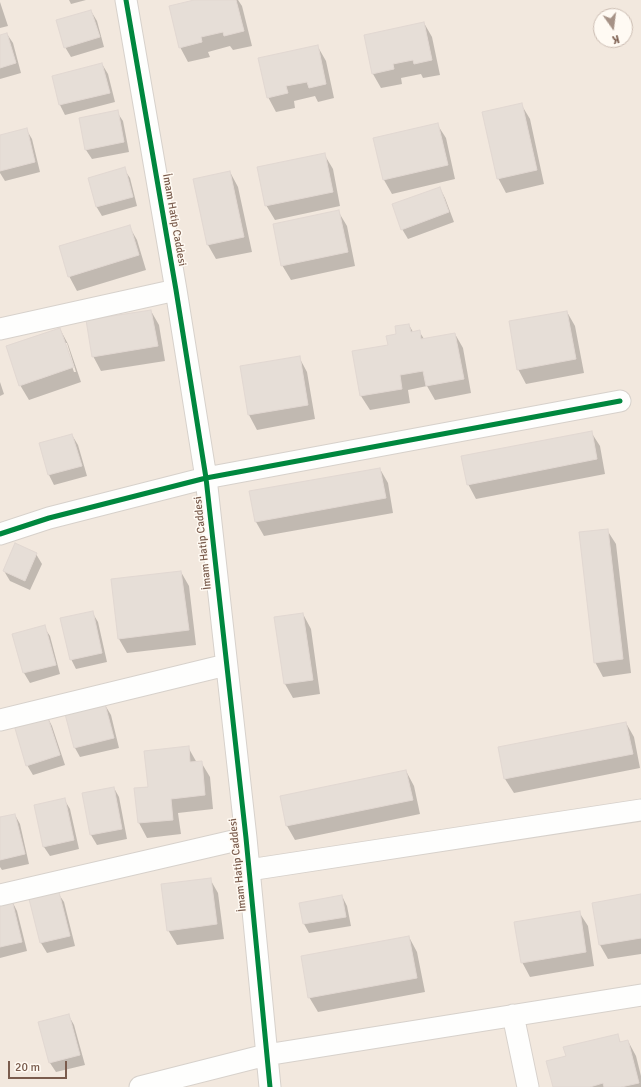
<!DOCTYPE html>
<meta charset="utf-8">
<style>
body{margin:0}
#map{position:relative;width:641px;height:1087px;overflow:hidden;background:#f9f5f0;font-family:Signika,sans-serif}
canvas{display:block}
.north{position:absolute;left:593px;top:8px;width:40px;height:40px;box-sizing:border-box;background:#fffaf3;border:1px solid #cabbb1;border-radius:50%;rotate:166deg;font-size:11px;font-weight:700;line-height:16px;text-align:center;color:#7a5c4d}
.north::after{content:'';display:block;margin:auto;width:14px;height:18px;background:#a69286;clip-path:polygon(50% 0,100% 100%,50% 72%,0 100%)}
.scale{position:absolute;left:8px;top:1061px;width:59px;height:18px;box-sizing:border-box;border:2px solid #7a5c4d;border-top:0;padding-left:5px;font-size:12px;line-height:14px;white-space:nowrap;color:#7a5c4d;-webkit-text-stroke:3px #fffaf3;paint-order:stroke}
</style>
<div id="map">
<canvas width="641" height="1087"></canvas>
<div class="north">K</div>
<div class="scale">20 m</div>
</div>
<script>
const context = document.querySelector('canvas').getContext('2d');
context.lineJoin = 'round';
function paint(path, color) { context.fillStyle = color; context.fill(path, 'evenodd'); }
const poly = rows => new Path2D(rows.map(r => 'M' + r).join(''));
function stroke(path, color, width, dash) { context.strokeStyle = color; context.lineWidth = width; context.lineCap = dash ? 'butt' : 'round'; context.setLineDash(dash || []); context.stroke(path); }
function label(font, color, halo, rows, align = 'center') {
  context.font = font + ' Signika,sans-serif'; context.lineWidth = 3; context.setLineDash([]); context.textBaseline = 'middle'; context.strokeStyle = halo; context.fillStyle = color; for (const [text, x, y, turn = 0] of rows) {
    context.save(); context.translate(x, y); context.rotate((+turn || 0) * Math.PI / 180); context.textAlign = isNaN(turn) ? turn : align; if (halo) context.strokeText(text, 0, 0); context.fillText(text, 0, 0); context.restore();
  }
}
const residential = poly([
 [0,0,641,0,641,1087,0,1087],
 [601,16,625,16,625,40,601,40]
]);
const shadow = poly([
 [69,0,86,0,71,4],
 [199,0,238,0,242,6,252,46,233,50,230,46,208,52,210,57,188,62,180,47],
 [0,2,8,26,0,28],
 [91,11,97,21,104,47,71,57,65,47],
 [424,23,432,37,440,75,423,78,421,74,401,78,402,84,381,88,373,74,365,36],
 [7,34,13,43,21,73,0,79,0,36],
 [318,47,326,61,334,98,318,102,315,96,294,101,295,108,276,112,268,97],
 [102,64,108,74,115,102,65,115,60,105,53,77],
 [521,104,530,119,544,184,506,193,498,178],
 [117,112,123,121,129,152,92,159,86,150],
 [437,124,446,138,455,179,392,194,384,180],
 [26,129,32,139,40,172,5,181,0,173,0,136],
 [324,154,333,169,340,206,275,220,266,205],
 [124,169,130,178,137,206,102,216,96,206],
 [230,172,238,187,252,252,216,259,208,245],
 [440,188,445,198,454,222,408,239,402,229],
 [338,211,347,226,355,266,291,280,282,265],
 [129,226,137,240,146,270,77,291,69,276],
 [151,311,159,325,165,361,101,371,93,356],
 [567,312,575,326,584,373,526,384,518,369],
 [409,325,413,332,419,331,424,339,455,334,463,348,471,393,435,400,427,386,408,390,410,403,370,410,361,396,389,345,397,335],
 [60,329,68,344,81,382,29,400,20,385],
 [64,343,67,343,76,372,74,372],
 [299,357,307,372,315,419,257,430,249,415,241,367],
 [0,382,4,394,0,396],
 [591,432,600,446,605,474,476,499,468,484],
 [72,435,78,445,87,476,54,485,49,475,40,444],
 [380,469,388,483,393,513,264,536,256,522,251,492],
 [607,530,616,544,631,673,603,677,595,662],
 [36,554,42,564,30,590,10,581,4,571],
 [181,572,189,586,196,645,127,653,119,639],
 [92,612,98,622,107,662,76,669,71,659],
 [303,614,311,629,320,694,293,698,285,684],
 [44,627,50,636,60,674,30,683,24,673,14,635],
 [105,705,111,715,119,748,80,757,75,748],
 [47,716,52,726,65,765,33,775,27,765],
 [626,723,634,737,640,768,514,793,505,779],
 [188,747,197,763,201,762,210,777,213,809,178,813,181,834,147,838,139,823,135,789,149,787],
 [406,771,414,786,420,814,295,840,287,826],
 [114,788,119,797,127,839,97,845,91,835,83,793],
 [64,799,70,809,79,849,50,856,44,847,35,806],
 [15,815,20,824,29,864,2,870,0,867,0,818],
 [210,879,218,893,224,939,177,945,168,930],
 [58,893,64,902,75,946,47,953,41,943,30,900],
 [641,895,641,954,608,959,600,945,593,904],
 [342,896,347,906,351,926,309,933,304,924],
 [12,901,17,911,27,951,0,958,0,904],
 [579,912,588,926,594,966,530,977,522,962],
 [409,937,417,952,425,992,318,1012,309,997],
 [69,1016,74,1025,85,1065,56,1072,50,1063],
 [617,1035,621,1043,628,1041,636,1056,641,1076,641,1087,554,1087,567,1056]
]);
const building = poly([
 [194,0,236,0,244,31,224,36,223,32,201,37,202,42,179,48,169,6,194,0],
 [91,10,100,37,64,48,56,20,91,10],
 [424,22,432,60,414,64,413,60,393,64,394,69,372,74,364,35,424,22],
 [7,33,16,63,0,68,0,35,7,33],
 [318,45,326,84,309,88,307,82,286,86,288,93,267,98,258,58,318,45],
 [102,63,110,93,59,105,52,76,102,63],
 [522,103,537,170,497,179,482,112,522,103],
 [118,110,124,142,85,150,79,118,118,110],
 [438,123,448,165,383,180,373,138,438,123],
 [27,128,35,162,0,171,0,135,27,128],
 [325,153,333,192,265,206,257,167,325,153],
 [125,167,133,197,96,207,88,178,125,167],
 [230,171,244,237,207,245,193,179,230,171],
 [440,187,449,212,401,230,392,204,440,187],
 [339,210,348,252,281,266,273,224,339,210],
 [130,225,139,255,68,277,59,246,130,225],
 [151,310,158,346,92,357,86,320,151,310],
 [567,311,576,359,517,370,509,321,567,311],
 [409,324,411,332,420,330,421,339,455,333,464,379,426,386,423,371,400,375,402,389,360,396,352,351,388,345,386,336,396,334,395,326,409,324],
 [60,328,74,367,19,386,6,346,60,328],
 [300,356,308,405,248,415,240,366,300,356],
 [592,431,597,459,467,485,461,456,592,431],
 [72,434,82,466,48,475,39,443,72,434],
 [380,468,386,498,255,522,249,491,380,468],
 [608,529,623,659,594,663,579,532,608,529],
 [15,543,37,553,25,581,3,571,15,543],
 [181,571,189,630,118,639,111,579,181,571],
 [93,611,102,653,70,660,60,618,93,611],
 [303,613,313,680,284,684,274,617,303,613],
 [45,625,56,665,23,673,12,634,45,625],
 [105,704,114,738,74,748,65,714,105,704],
 [47,715,60,755,26,766,14,725,47,715],
 [626,722,633,754,504,779,498,747,626,722],
 [189,746,190,762,202,761,205,795,171,799,173,820,138,823,134,788,148,787,144,751,189,746],
 [406,770,413,800,286,826,280,796,406,770],
 [114,787,122,829,90,835,82,793,114,787],
 [65,798,74,840,43,847,34,805,65,798],
 [15,814,25,854,0,860,0,817,15,814],
 [211,878,217,924,167,931,161,884,211,878],
 [59,892,70,936,40,943,29,899,59,892],
 [641,894,641,938,599,945,592,903,641,894],
 [342,895,346,917,303,924,299,903,342,895],
 [12,900,22,942,0,947,0,903,12,900],
 [580,911,586,952,521,963,514,922,580,911],
 [409,936,417,978,308,998,301,956,409,936],
 [69,1014,80,1055,49,1063,38,1022,69,1014],
 [618,1034,620,1042,628,1040,639,1083,621,1087,604,1087,603,1083,590,1087,553,1087,546,1061,566,1056,563,1047,618,1034]
]);
const minor = poly([
 [126,0,176,290,206,478,246,838,270,1087],
 [0,329,176,290],
 [0,534,49,518,206,478,620,401],
 [0,720,226,665],
 [249,870,641,810],
 [0,895,246,838],
 [513,1015,528,1087],
 [140,1087,266,1055,641,995]
]);
const cycleway = poly([
 [126,0,176,290,206,478,246,838,270,1087],
 [0,534,49,518,206,478,620,401]
]);
const streetNames = [
 ["İmam Hatip Caddesi",174,220,80],
 ["İmam Hatip Caddesi",203,543,-96],
 ["İmam Hatip Caddesi",238,865,-96]
];
paint(residential, '#f2e8de');
paint(shadow, '#0003');
paint(building, '#e6ded7');
stroke(building, '#e2d8d2', 1);
stroke(minor, '#d7d1cb', 23);
stroke(minor, '#fefefd', 21);
stroke(cycleway, '#00873e', 5);
label('11px', '#7a5c4d', '#fffaf3', streetNames);
</script>
